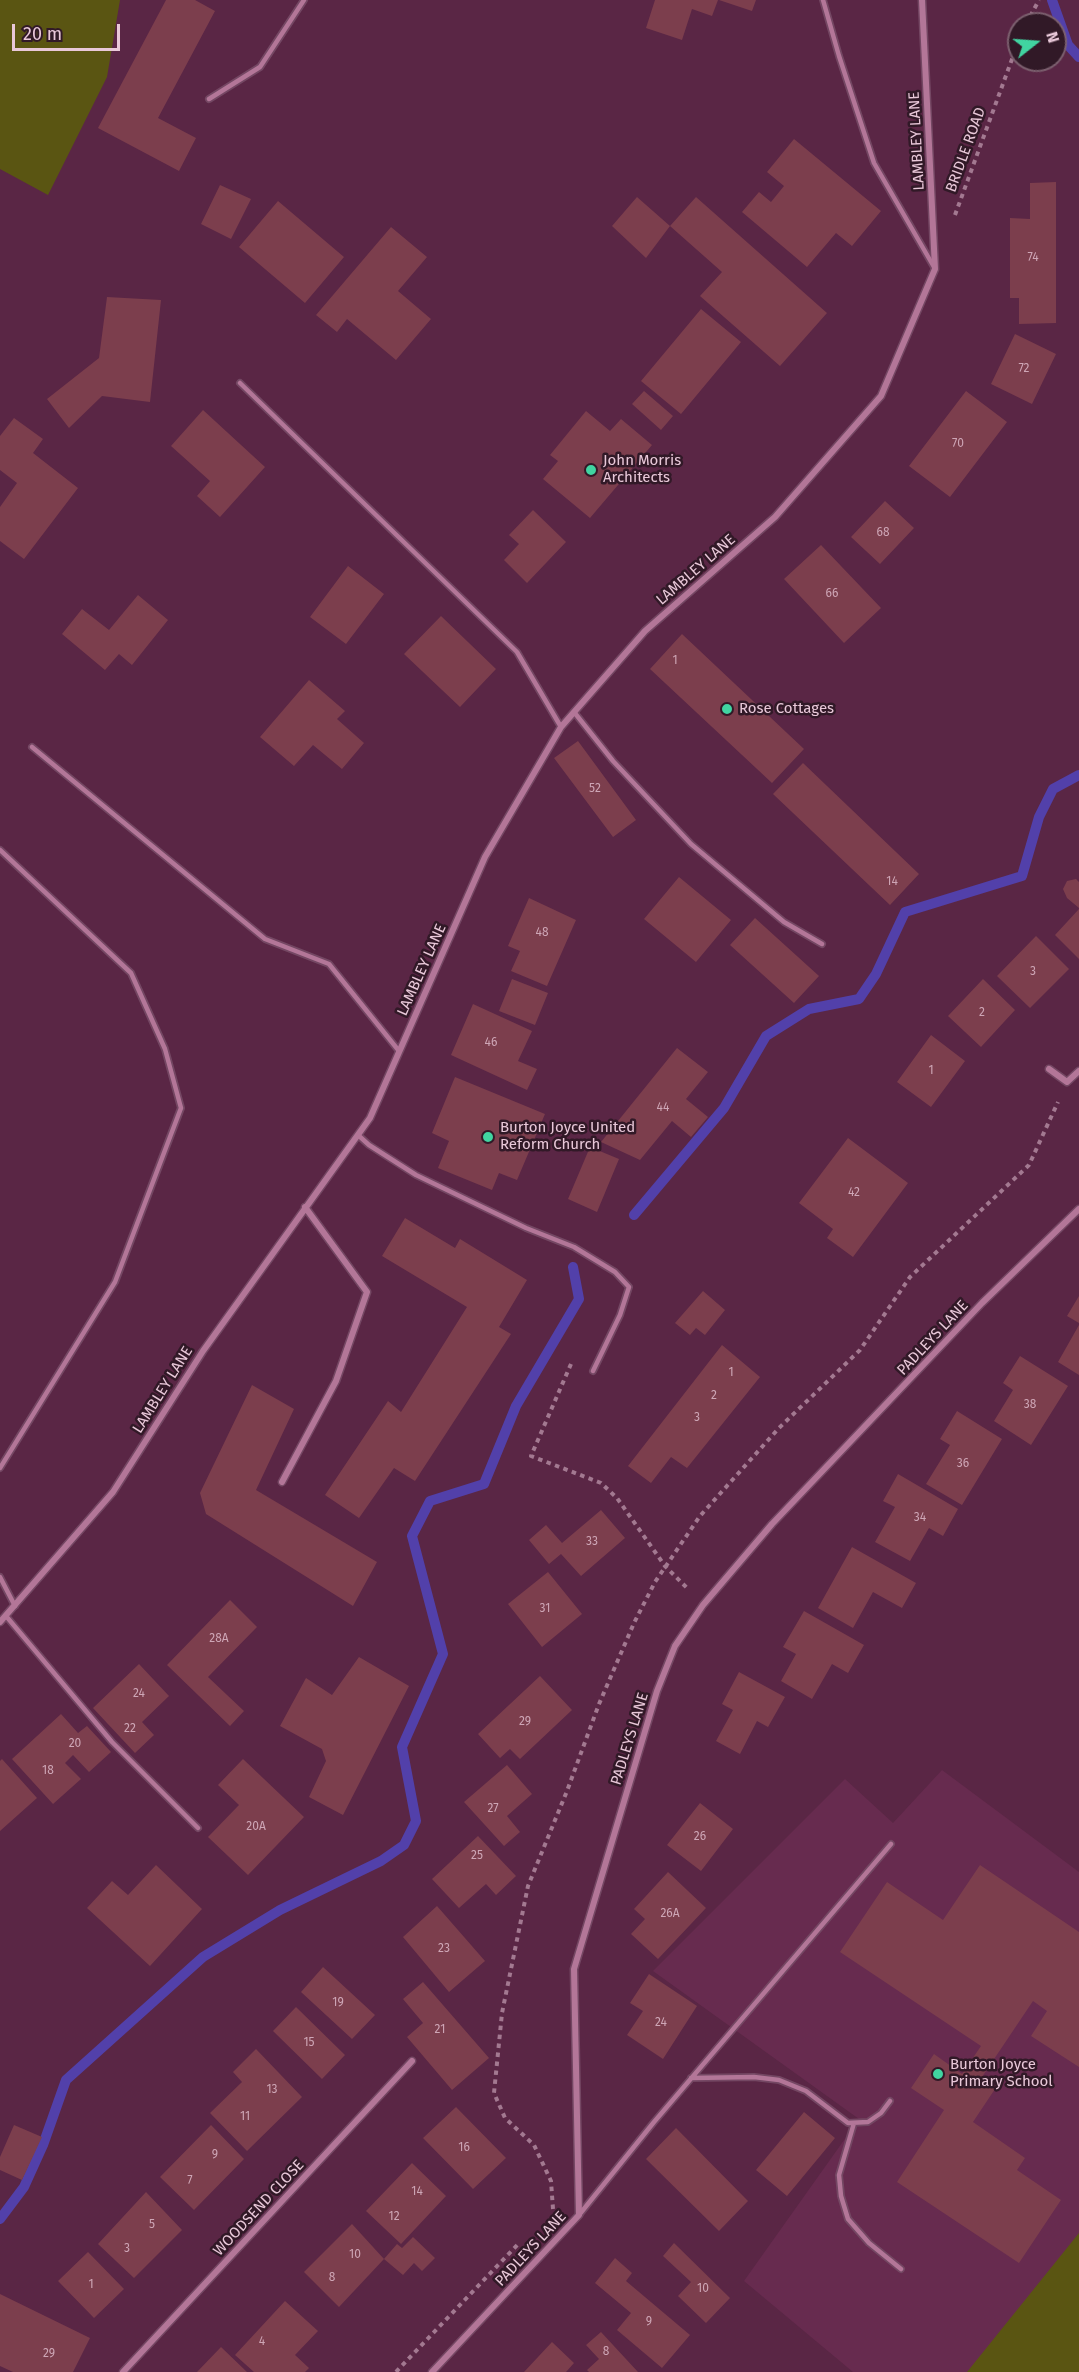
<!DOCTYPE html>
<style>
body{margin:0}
#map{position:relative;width:1079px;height:2372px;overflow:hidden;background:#5a2645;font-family:"Fira Sans",sans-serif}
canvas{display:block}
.north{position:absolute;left:1007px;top:12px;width:60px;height:60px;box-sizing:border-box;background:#311927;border:2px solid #7b5f6e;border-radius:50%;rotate:73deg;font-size:16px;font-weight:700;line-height:24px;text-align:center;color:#e9c8d9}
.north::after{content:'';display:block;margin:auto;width:21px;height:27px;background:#41d4a1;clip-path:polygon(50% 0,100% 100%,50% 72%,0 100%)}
.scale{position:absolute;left:12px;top:24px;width:108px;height:27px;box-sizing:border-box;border:3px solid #e9c8d9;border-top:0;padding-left:8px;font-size:18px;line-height:21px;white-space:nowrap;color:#e9c8d9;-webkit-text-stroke:4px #311927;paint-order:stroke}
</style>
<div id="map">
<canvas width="1079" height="2372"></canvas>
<div class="north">N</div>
<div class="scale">20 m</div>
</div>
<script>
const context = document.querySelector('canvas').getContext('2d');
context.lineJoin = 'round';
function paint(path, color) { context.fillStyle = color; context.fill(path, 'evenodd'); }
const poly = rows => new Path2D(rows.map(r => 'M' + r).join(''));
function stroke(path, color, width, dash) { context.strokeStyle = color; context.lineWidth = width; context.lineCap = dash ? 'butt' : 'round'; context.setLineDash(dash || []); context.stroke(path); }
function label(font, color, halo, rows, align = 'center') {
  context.font = font + ' "Fira Sans",sans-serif'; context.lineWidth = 5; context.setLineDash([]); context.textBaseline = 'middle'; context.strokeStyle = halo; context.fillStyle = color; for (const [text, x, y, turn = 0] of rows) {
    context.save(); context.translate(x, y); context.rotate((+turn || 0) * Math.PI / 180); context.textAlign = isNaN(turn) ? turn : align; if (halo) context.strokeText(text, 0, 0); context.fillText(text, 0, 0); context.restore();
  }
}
const built = poly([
 [942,1770,1079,1872,1079,2372,853,2372,744,2281,859,2119,653,1971,845,1779,893,1823]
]);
const green = poly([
 [0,0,120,0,107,77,48,195,0,169],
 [1079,2233,1079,2372,967,2372]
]);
const stream = poly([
 [1052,0,1068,45,1079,57],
 [634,1215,724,1108,766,1036,809,1009,859,999,876,974,905,912,1022,876,1039,817,1053,789,1079,775],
 [0,2219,24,2187,43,2145,66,2080,203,1957,280,1910,381,1861,404,1845,416,1821,402,1747,443,1654,412,1536,430,1501,484,1484,516,1406,579,1299,573,1267]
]);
const building = poly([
 [166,0,195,0,215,11,158,118,196,138,179,171,98,128],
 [655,0,718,0,712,16,692,9,682,40,646,28],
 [719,0,756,0,752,11],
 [794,139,881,211,852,246,836,233,807,267,742,212,759,192,771,202,784,186,767,172],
 [1056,182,1056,323,1019,324,1019,298,1010,298,1010,218,1030,219,1030,183],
 [220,185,251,199,231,239,201,224],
 [637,197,670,226,646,258,612,226],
 [696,197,827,313,780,366,700,296,722,272,670,226],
 [278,201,344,257,305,303,239,247],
 [391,227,427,257,398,291,431,319,396,360,347,319,337,332,316,315],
 [107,297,161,300,150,402,102,396,69,428,47,399,99,358],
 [701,309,741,342,681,414,641,381],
 [1015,334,1056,354,1032,404,991,384],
 [644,391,673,416,661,430,632,404],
 [966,391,1007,422,950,497,909,466],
 [203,410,265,467,220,517,197,496,210,481,171,446],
 [586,411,610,431,621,419,652,445,590,518,543,479,558,461,550,455],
 [14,418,43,439,33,453,78,488,24,559,0,541,0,507,17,483,0,470,0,436],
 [885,501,914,528,880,564,851,537],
 [533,510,566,542,527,583,504,560,519,544,509,535],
 [821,545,881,608,844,643,784,579],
 [348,566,384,594,346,644,310,617],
 [138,595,168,620,132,665,119,654,105,670,62,634,82,609,109,630],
 [441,616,496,669,460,707,404,654],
 [682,634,804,749,772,783,650,669],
 [309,680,345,711,337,719,364,743,342,769,313,745,294,766,260,737],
 [578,741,636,820,613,837,554,758],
 [803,763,919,874,890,905,773,794],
 [679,877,731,920,696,962,644,919],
 [1076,879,1079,882,1079,908,1067,898,1063,889,1067,881],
 [529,898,576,920,547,986,511,971,520,951,508,946],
 [1079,909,1079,959,1055,935],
 [755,918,819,976,794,1003,730,945],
 [1036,936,1069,969,1030,1008,997,976],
 [512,979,548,993,535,1025,499,1011],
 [983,979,1015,1010,981,1047,948,1016],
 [473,1004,532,1031,518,1061,537,1069,527,1090,451,1055],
 [931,1035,965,1061,931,1107,897,1082],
 [677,1048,708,1072,686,1099,708,1117,691,1137,672,1121,640,1160,601,1142],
 [455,1077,545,1114,517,1180,499,1173,492,1190,438,1168,449,1141,432,1133],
 [848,1138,908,1183,853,1257,827,1238,833,1229,799,1203],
 [590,1147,619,1159,597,1212,568,1199],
 [405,1218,455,1248,460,1239,527,1280,499,1327,511,1334,415,1481,394,1468,359,1518,325,1495,388,1401,401,1412,467,1307,382,1256],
 [703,1291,725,1310,705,1335,696,1328,690,1335,675,1323],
 [1079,1296,1079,1323,1067,1316],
 [1079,1325,1079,1375,1058,1362],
 [722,1345,760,1377,687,1468,671,1457,651,1483,628,1466],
 [1020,1356,1068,1386,1031,1445,994,1421,1013,1390,1003,1383],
 [252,1385,294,1409,256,1490,377,1562,353,1606,206,1514,200,1493],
 [957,1411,1002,1439,962,1505,926,1484,950,1445,940,1439],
 [898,1474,958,1509,943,1536,929,1528,910,1561,875,1542,895,1507,883,1501],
 [601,1510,625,1538,581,1576,561,1554,549,1564,529,1540,546,1525,562,1543],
 [852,1547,916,1583,902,1608,873,1592,853,1628,818,1608],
 [548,1572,582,1614,542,1647,508,1604],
 [230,1600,257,1627,208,1677,244,1711,230,1726,167,1665],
 [804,1611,864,1645,848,1673,832,1664,812,1699,781,1681,796,1654,783,1647],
 [359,1657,409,1686,343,1815,309,1797,326,1761,322,1749,280,1726,306,1678,332,1695],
 [139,1664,169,1696,142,1722,154,1735,135,1753,93,1708],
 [739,1672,785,1697,768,1727,757,1721,740,1754,716,1741,733,1710,722,1704],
 [540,1676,572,1710,520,1759,510,1749,500,1758,478,1734],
 [61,1714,78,1733,87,1726,111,1752,89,1772,73,1755,65,1763,81,1779,53,1804,12,1759],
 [2,1759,37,1798,0,1831,0,1761],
 [243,1759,304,1817,248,1875,208,1837,239,1805,218,1785],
 [507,1765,532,1794,507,1816,520,1832,504,1846,464,1802],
 [700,1803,733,1829,701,1871,667,1845],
 [478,1836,516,1876,496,1895,486,1884,459,1908,432,1879],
 [156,1865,202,1909,150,1966,87,1908,112,1881,128,1895],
 [980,1865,1079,1932,1079,2067,1031,2036,1047,2011,1033,2001,982,2077,997,2086,973,2122,1025,2158,1017,2170,1061,2200,1019,2263,897,2182,944,2110,911,2088,934,2054,962,2074,981,2046,840,1952,887,1882,943,1920],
 [668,1872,706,1908,658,1959,631,1934,645,1919,634,1909],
 [437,1906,485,1961,449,1992,403,1937],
 [323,1967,375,2015,352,2039,301,1992],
 [649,1974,697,2006,663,2059,627,2035,643,2011,630,2003],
 [423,1982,489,2058,452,2090,407,2037,423,2023,403,1999],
 [296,2007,345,2055,322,2079,273,2031],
 [256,2049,302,2097,247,2151,210,2113,242,2082,233,2072],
 [456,2107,506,2158,473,2189,423,2138],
 [804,2112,835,2138,787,2196,756,2170],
 [14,2125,42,2137,22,2180,0,2170,0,2157],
 [211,2125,244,2159,194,2210,160,2177],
 [676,2128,748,2201,719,2231,646,2159],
 [412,2163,446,2196,401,2244,366,2211],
 [146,2192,182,2230,134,2278,98,2244],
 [352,2224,384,2259,339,2307,304,2272],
 [413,2237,435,2258,422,2271,414,2263,403,2275,384,2259,397,2244,402,2248],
 [674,2243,730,2298,706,2323,678,2296,691,2282,663,2256],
 [88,2252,124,2289,94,2318,58,2281],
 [615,2258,632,2273,626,2281,690,2335,662,2368,617,2330,631,2313,595,2283],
 [0,2294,90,2338,73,2372,13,2372,0,2366],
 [285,2301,318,2331,295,2355,309,2368,305,2372,254,2372,235,2355],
 [601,2332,638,2372,589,2372,587,2370,599,2359,586,2345],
 [552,2342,574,2363,566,2372,524,2372],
 [221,2347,247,2372,197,2372]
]);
const path = poly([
 [1026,24,1039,0],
 [955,215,1019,40],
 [571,1364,531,1456,601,1483,617,1498,665,1566,688,1589],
 [553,2209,551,2181,534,2145,505,2118,494,2093,502,2013,528,1886,567,1791,599,1704,634,1623,655,1582,700,1516,779,1428,860,1350,910,1277,1029,1165,1058,1102],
 [396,2372,520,2242]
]);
const service = poly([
 [823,0,839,56,874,163,934,267],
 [209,99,260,67,304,0],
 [240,383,517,652,561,727],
 [574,712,613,761,691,844,784,922,822,944],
 [32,747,265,939,329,964,399,1051],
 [0,850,131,973,165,1049,181,1108,115,1282,0,1468],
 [358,1135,369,1145,416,1175,526,1228,574,1247,615,1272,629,1287,620,1315,593,1371],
 [0,1577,15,1606],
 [6,1616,112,1742,198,1828],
 [691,2078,754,2077,779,2080,806,2091,848,2123,868,2122,881,2113,890,2101],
 [854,2123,839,2175,841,2196,848,2219,869,2243,901,2269],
 [579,2215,654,2122,891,1844]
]);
const minor = poly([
 [1049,1069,1067,1082,1079,1071],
 [282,1482,336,1381,367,1292,305,1207],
 [0,1622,113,1492,203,1351,370,1118,485,857,561,727,645,631,775,517,881,396,935,269,922,0],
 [123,2372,412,2061],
 [432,2372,579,2215,574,1969,657,1691,675,1646,703,1605,772,1524,982,1303,1079,1209]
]);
const markers = [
 [591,470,6,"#41d4a1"],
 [727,709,6,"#41d4a1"],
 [488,1137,6,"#41d4a1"],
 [938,2074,6,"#41d4a1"]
];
const numberNames = [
 ["74",1033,258],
 ["72",1024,369],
 ["70",958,444],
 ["68",883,533],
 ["66",832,594],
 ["1",675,661],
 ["52",595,789],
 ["14",892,882],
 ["48",542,933],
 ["3",1033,972],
 ["2",982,1013],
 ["46",491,1043],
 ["1",931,1071],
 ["44",663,1108],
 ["42",854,1193],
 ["1",731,1373],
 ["2",714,1396],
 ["38",1030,1405],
 ["3",697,1418],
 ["36",963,1464],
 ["34",920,1518],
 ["33",592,1542],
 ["31",545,1609],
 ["28A",219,1639],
 ["24",139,1694],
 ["29",525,1722],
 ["22",130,1729],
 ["20",75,1744],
 ["18",48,1771],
 ["27",493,1809],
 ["20A",256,1827],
 ["26",700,1837],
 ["25",477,1856],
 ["26A",670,1914],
 ["23",444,1949],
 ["19",338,2003],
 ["24",661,2023],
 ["21",440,2030],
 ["15",309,2043],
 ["13",272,2090],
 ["11",245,2117],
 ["16",464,2148],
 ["9",215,2155],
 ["7",190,2181],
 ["14",417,2192],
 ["12",394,2217],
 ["5",152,2225],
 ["3",127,2249],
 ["10",355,2255],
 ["8",332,2278],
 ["1",91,2285],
 ["10",703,2289],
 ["9",649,2322],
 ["4",262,2342],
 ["8",606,2352],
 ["29",49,2354]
];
const streetNames = [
 ["LAMBLEY LANE",917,141,-93],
 ["BRIDLE ROAD",966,150,-70],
 ["LAMBLEY LANE",696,570,-41],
 ["LAMBLEY LANE",422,970,-66],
 ["PADLEYS LANE",933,1338,-47],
 ["LAMBLEY LANE",163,1390,-58],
 ["PADLEYS LANE",630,1739,-73],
 ["WOODSEND CLOSE",259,2208,-47],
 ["PADLEYS LANE",531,2249,-47]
];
const poiNames = [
 ["John Morris",603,461],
 ["Architects",603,478],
 ["Rose Cottages",739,709],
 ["Burton Joyce United",500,1128],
 ["Reform Church",500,1145],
 ["Burton Joyce",950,2065],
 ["Primary School",950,2082]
];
paint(built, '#672b4f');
paint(green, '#5a5512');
stroke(stream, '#5240aa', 10);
paint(building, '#7c3e4d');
stroke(service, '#744763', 8);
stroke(minor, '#744763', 9);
stroke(path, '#a37991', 4, [4.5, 4.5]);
stroke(service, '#b37698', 4.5);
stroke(minor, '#b37698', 6);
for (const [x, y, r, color] of markers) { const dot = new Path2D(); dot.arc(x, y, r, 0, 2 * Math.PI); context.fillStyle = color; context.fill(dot); stroke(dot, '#311927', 2); }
label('12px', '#cea6b6', null, numberNames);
label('15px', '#e9c8d9', '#311927', streetNames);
label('15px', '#e9c8d9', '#311927', poiNames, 'left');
</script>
